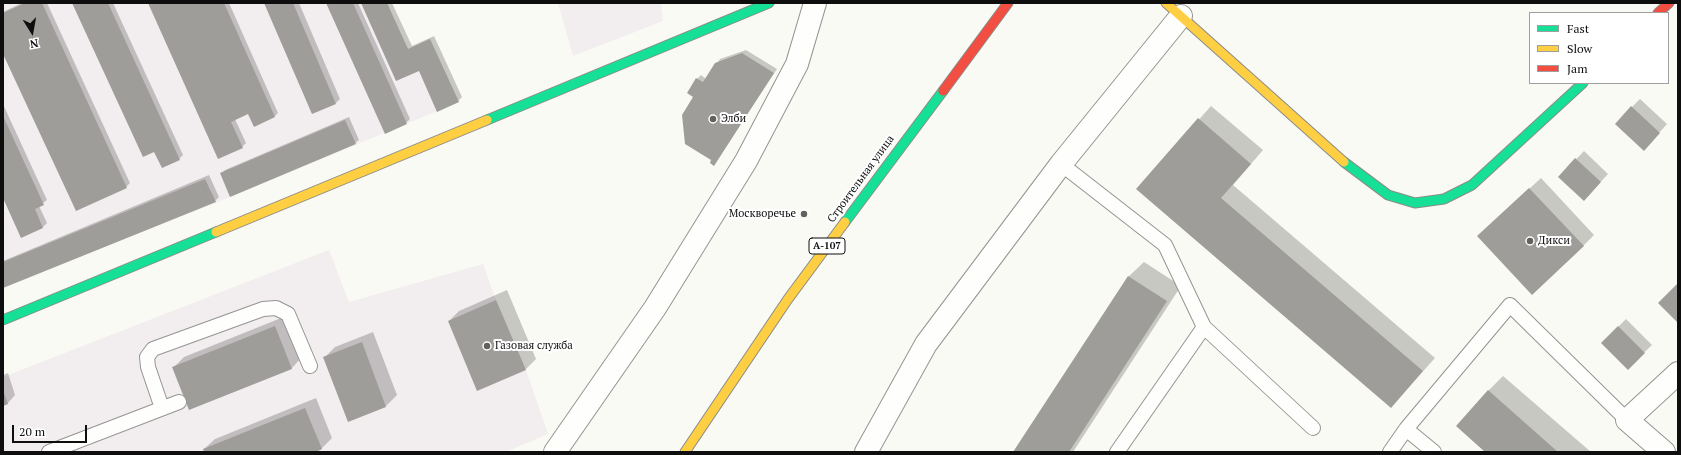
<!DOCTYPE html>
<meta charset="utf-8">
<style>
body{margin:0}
#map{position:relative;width:1681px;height:455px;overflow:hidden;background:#fafaf4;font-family:"PT Serif",serif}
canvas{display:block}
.frame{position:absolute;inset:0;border:4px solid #0e0e0e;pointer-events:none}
.legend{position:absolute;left:1529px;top:12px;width:140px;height:72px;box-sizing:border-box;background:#fff;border:1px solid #9f9f9f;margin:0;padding:5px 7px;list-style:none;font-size:12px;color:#0e0e0e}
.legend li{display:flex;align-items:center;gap:8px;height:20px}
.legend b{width:20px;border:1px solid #9f9f9f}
.north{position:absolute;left:12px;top:12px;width:40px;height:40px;-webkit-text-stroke:3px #fff;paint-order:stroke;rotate:169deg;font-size:11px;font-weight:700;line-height:16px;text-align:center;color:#0e0e0e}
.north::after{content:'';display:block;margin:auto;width:14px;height:18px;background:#0e0e0e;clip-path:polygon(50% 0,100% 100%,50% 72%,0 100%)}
.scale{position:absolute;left:12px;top:425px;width:75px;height:18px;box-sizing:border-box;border:2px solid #0e0e0e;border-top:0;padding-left:5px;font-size:12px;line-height:14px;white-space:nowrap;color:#0e0e0e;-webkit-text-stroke:3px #fff;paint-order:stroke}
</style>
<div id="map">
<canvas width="1681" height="455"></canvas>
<div class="frame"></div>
<ul class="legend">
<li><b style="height:5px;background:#16e098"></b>Fast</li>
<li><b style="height:5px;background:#ffcf43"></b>Slow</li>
<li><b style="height:5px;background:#f24e42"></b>Jam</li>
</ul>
<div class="north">N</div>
<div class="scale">20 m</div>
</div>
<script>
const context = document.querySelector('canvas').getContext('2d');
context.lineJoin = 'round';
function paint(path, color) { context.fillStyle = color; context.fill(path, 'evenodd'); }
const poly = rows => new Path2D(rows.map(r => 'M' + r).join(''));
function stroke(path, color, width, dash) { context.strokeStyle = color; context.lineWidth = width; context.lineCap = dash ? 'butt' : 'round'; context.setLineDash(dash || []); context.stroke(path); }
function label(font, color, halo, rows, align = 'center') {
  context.font = font + ' "PT Serif",serif'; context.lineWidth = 4; context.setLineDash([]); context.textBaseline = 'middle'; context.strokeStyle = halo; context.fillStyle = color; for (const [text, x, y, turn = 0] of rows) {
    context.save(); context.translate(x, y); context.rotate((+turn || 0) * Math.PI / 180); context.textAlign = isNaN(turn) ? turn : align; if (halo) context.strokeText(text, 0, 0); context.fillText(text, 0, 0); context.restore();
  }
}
const industrial = poly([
 [3,3,387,3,408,49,430,39,459,102,230,197,3,288],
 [558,3,661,3,663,21,573,56],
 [329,250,349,302,483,264,496,300,526,370,548,434,506,452,3,452,3,377]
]);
const shadow = poly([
 [22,3,47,3,130,183,126,187,3,51,3,12],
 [74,3,113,3,183,155,179,159],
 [149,3,229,3,278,113,275,116,249,113,235,119,246,143,242,147],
 [265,3,299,3,340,99,336,103,312,113],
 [328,3,358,3,410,119,406,123],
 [362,3,392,3,412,46,434,36,462,97,458,101],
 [746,50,777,69,714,164,695,97,697,79,701,75,706,79,720,59],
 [1640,99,1667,124,1651,142,1632,107],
 [3,104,47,200,39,206,47,223,43,227,22,237,3,195],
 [1211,106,1263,150,1233,185,1435,358,1391,407,1137,189],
 [349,117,359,140,355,143,221,174,225,170],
 [1584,151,1608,174,1591,192,1559,177],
 [209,175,219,197,215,201,3,287,3,261],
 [1541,178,1594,235,1583,246,1489,226],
 [1144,262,1181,286,1073,452,1014,452,1128,277],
 [507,290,536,359,526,369,449,321,459,311],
 [286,316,302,357,292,368,190,408,173,368,184,357],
 [1626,319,1652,345,1628,368,1602,343],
 [373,332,397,395,386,406,349,421,325,357,335,347],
 [8,373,15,395,8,403,3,405,3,375],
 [1503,376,1591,452,1487,452,1488,391],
 [316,398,332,438,321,449,313,452,206,452,204,449,215,439]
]);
const building = poly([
 [25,3,42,3,127,188,76,211,3,54,3,13],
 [72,3,108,3,180,160,162,168,154,152,143,157],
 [148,3,224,3,275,117,254,127,248,114,231,122,243,148,218,159],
 [264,3,293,3,336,104,312,114],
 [326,3,353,3,407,124,385,134],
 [361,3,387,3,408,49,430,39,459,102,437,112,419,71,396,81],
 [742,53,774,73,714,166,710,163,711,160,685,144,682,115,693,97,687,93,696,78,703,82,715,63],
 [1631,106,1660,133,1644,151,1615,124],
 [3,116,44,205,35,209,43,228,21,238,3,198],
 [1198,118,1251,164,1221,198,1423,371,1391,408,1136,189],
 [345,120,356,144,230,197,220,173],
 [1575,158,1601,182,1584,201,1558,177],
 [205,179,216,202,3,288,3,262],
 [1529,188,1584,246,1532,295,1477,236],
 [1128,276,1167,301,1069,452,1013,452],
 [1678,283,1678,323,1658,303],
 [496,300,526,370,477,391,448,321],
 [275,326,292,369,189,410,172,367],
 [1618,326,1645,353,1628,370,1601,343],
 [362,342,386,407,348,422,323,357],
 [3,390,8,404,3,406],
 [1488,390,1558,452,1485,452,1456,426],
 [305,408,322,449,316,452,204,452,203,449]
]);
const lane = poly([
 [1061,164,1165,245,1204,327,1313,428],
 [162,408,148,367,147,357,153,349,263,309,276,308,288,314,310,366],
 [49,452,179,402],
 [1117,452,1204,327],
 [1390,452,1406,429],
 [1434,452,1406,429,1510,305,1627,420]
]);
const street = poly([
 [555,452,655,308,746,161,797,64,815,3],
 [866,452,926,344,1061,164,1181,16],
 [1664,452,1627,420,1678,373]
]);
const fast = poly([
 [487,120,769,3],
 [1344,162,1388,195,1415,203,1444,199,1472,185,1583,83],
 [845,222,943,91],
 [3,320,216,232]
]);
const slow = poly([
 [1166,3,1344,162],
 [216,232,487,120],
 [685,452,788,299,845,222]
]);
const jam = poly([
 [1658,13,1669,3],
 [943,91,1008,3]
]);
const markers = [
 [713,119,4,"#61615e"],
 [804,214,4,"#61615e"],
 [1530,241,4,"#61615e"],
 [487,346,4,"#61615e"]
];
const shields = [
 [827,246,36]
];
const shieldNames = [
 ["А-107",827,246]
];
const poiNames = [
 ["Элби",721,119],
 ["Москворечье",796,214,"right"],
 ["Дикси",1538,241],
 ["Газовая служба",495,346]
];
const streetNames = [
 ["Строительная улица",861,179,-54]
];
paint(industrial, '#f2edef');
paint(shadow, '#0003');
paint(building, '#9e9d99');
stroke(lane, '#949492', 16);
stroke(street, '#949492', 24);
stroke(fast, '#8b8b88', 11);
stroke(slow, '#8b8b88', 11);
stroke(jam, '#8b8b88', 11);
stroke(lane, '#fefefd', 14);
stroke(street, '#fefefd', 22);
stroke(fast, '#16e098', 9);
stroke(slow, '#ffcf43', 9);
stroke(jam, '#f24e42', 9);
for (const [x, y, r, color] of markers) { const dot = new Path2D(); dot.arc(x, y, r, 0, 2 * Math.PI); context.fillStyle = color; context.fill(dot); stroke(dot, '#fff', 1.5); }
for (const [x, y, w] of shields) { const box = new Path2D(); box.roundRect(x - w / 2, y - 8, w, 16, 3); context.fillStyle = '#fff'; context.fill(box); stroke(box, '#0e0e0e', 1); }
label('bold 10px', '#0e0e0e', null, shieldNames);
label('11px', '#0e0e0e', '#fff', poiNames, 'left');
label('11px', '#0e0e0e', '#fff', streetNames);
</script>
